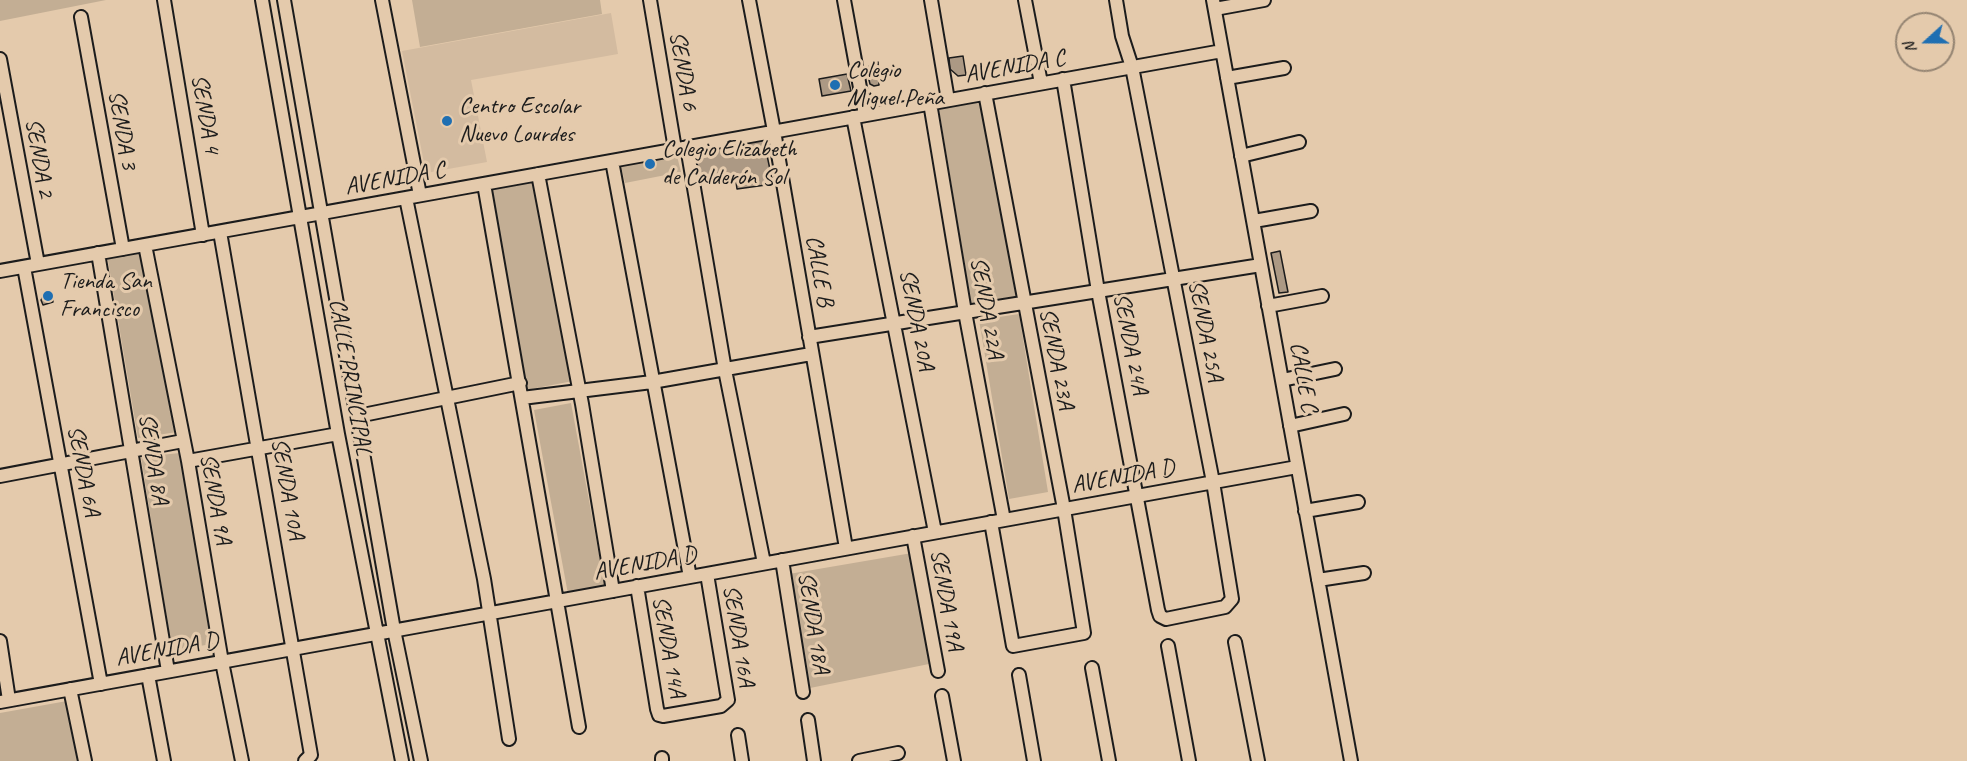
<!DOCTYPE html>
<meta charset="utf-8">
<style>
body{margin:0}
#map{position:relative;width:1967px;height:761px;overflow:hidden;background:#e4caac;font-family:Caveat,sans-serif}
canvas{display:block}
.north{position:absolute;left:1895px;top:12px;width:60px;height:60px;box-sizing:border-box;background:#e4caac;border:2px solid #948472;border-radius:50%;rotate:249deg;font-size:16px;font-weight:700;line-height:24px;text-align:center;color:#1c1c1c}
.north::after{content:'';display:block;margin:auto;width:21px;height:27px;background:#1f6fb2;clip-path:polygon(50% 0,100% 100%,50% 72%,0 100%)}
</style>
<div id="map">
<canvas width="1967" height="761"></canvas>
<div class="north">N</div>
</div>
<script>
const context = document.querySelector('canvas').getContext('2d');
context.lineJoin = 'round';
function paint(path, color) { context.fillStyle = color; context.fill(path, 'evenodd'); }
const poly = rows => new Path2D(rows.map(r => 'M' + r).join(''));
function stroke(path, color, width, dash) { context.strokeStyle = color; context.lineWidth = width; context.lineCap = dash ? 'butt' : 'round'; context.setLineDash(dash || []); context.stroke(path); }
function label(font, color, halo, rows, align = 'center') {
  context.font = font + ' Caveat,sans-serif'; context.lineWidth = 6; context.setLineDash([]); context.textBaseline = 'middle'; context.strokeStyle = halo; context.fillStyle = color; for (const [text, x, y, turn = 0] of rows) {
    context.save(); context.translate(x, y); context.rotate((+turn || 0) * Math.PI / 180); context.textAlign = isNaN(turn) ? turn : align; if (halo) context.strokeText(text, 0, 0); context.fillText(text, 0, 0); context.restore();
  }
}
const built = poly([
 [611,13,618,54,471,80,487,162,426,173,402,51]
]);
const green = poly([
 [0,0,106,0,0,21],
 [412,0,600,0,602,14,420,47],
 [982,102,1016,296,971,303,939,109],
 [675,148,681,172,625,183,619,157],
 [535,180,573,381,526,390,489,188],
 [138,246,177,432,138,438,107,255],
 [1019,314,1048,492,1009,499,979,320],
 [571,403,605,587,568,594,534,410],
 [180,453,211,644,172,651,141,457],
 [912,553,929,664,810,688,789,574],
 [67,701,79,761,0,761,0,713]
]);
const building = poly([
 [963,56,966,75,958,76,950,69,949,58,963,56],
 [878,62,879,85,874,86,870,84,866,68,878,62],
 [847,74,851,91,822,96,819,79,847,74],
 [763,136,773,184,737,189,735,175,699,182,693,148,763,136],
 [1280,251,1288,292,1279,293,1271,253,1280,251],
 [46,291,51,292,53,302,43,305,41,300,46,291]
]);
const minor = poly([
 [164,0,203,235],
 [262,0,338,434,402,761],
 [284,0,394,630,421,761],
 [382,0,420,195],
 [650,0,675,149],
 [749,0,774,131,846,548],
 [844,0,865,115],
 [931,0,948,100],
 [1025,0,1041,83],
 [1213,0,1351,761],
 [1215,9,1264,0],
 [81,17,123,249],
 [0,59,38,264],
 [1227,78,1284,68],
 [1063,79,1098,291,1158,610,1160,616,1166,619,1225,607,1232,599,1213,482,1132,67,1122,36,1116,0],
 [985,93,1064,509,1084,633,1013,646,991,522],
 [930,103,965,312,1004,520],
 [853,117,935,532],
 [687,147,725,370,764,563],
 [1241,156,1299,142],
 [612,161,690,577],
 [538,174,582,404,613,591],
 [484,184,579,727],
 [406,198,484,579,509,739],
 [1254,221,1311,211],
 [220,232,311,755,305,761],
 [145,245,188,461,222,662,242,761],
 [98,253,168,671],
 [24,267,101,684],
 [0,271,1222,51],
 [1268,306,1322,296],
 [809,337,1261,265],
 [1282,380,1335,369],
 [522,398,652,382,811,354],
 [358,416,520,383],
 [1290,426,1344,414],
 [188,461,338,434],
 [0,476,183,441],
 [1305,511,1358,502],
 [913,536,938,671],
 [782,560,803,692],
 [1318,580,1364,573],
 [637,586,657,709,659,715,663,716,721,706,728,700,707,574],
 [0,641,9,700],
 [1235,642,1258,761],
 [1168,646,1189,761],
 [1092,668,1109,761],
 [148,675,164,761],
 [1019,675,1034,761],
 [70,689,85,761],
 [942,696,954,761],
 [0,702,1297,467],
 [808,720,814,761],
 [738,735,742,761],
 [662,758,662,761],
 [859,761,898,753]
]);
const markers = [
 [835,85,6,"#1f6fb2"],
 [447,121,6,"#1f6fb2"],
 [650,164,6,"#1f6fb2"],
 [48,296,6,"#1f6fb2"]
];
const streetNames = [
 ["AVENIDA C",1015,67,-10],
 ["SENDA 6",683,71,80],
 ["SENDA 4",205,114,80],
 ["SENDA 3",122,130,80],
 ["SENDA 2",39,158,80],
 ["AVENIDA C",395,179,-10],
 ["CALLE B",819,271,80],
 ["SENDA 22A",986,308,80],
 ["SENDA 20A",916,320,79],
 ["SENDA 25A",1205,331,79],
 ["SENDA 24A",1130,344,79],
 ["SENDA 23A",1056,359,79],
 ["CALLE PRINCIPAL",350,377,80],
 ["CALLE C",1303,377,80],
 ["SENDA 8A",153,459,81],
 ["SENDA 6A",83,471,79],
 ["AVENIDA D",1123,477,-10],
 ["SENDA 10A",287,489,80],
 ["SENDA 9A",215,499,80],
 ["AVENIDA D",645,564,-10],
 ["SENDA 19A",946,600,80],
 ["SENDA 18A",813,623,81],
 ["SENDA 16A",738,636,81],
 ["SENDA 14A",668,647,80],
 ["AVENIDA D",167,650,-10]
];
const poiNames = [
 ["Colegio",847,71],
 ["Miguel Peña",847,99],
 ["Centro Escolar",459,107],
 ["Nuevo Lourdes",459,135],
 ["Colegio Elizabeth",662,150],
 ["de Calderón Sol",662,178],
 ["Tienda San",60,282],
 ["Francisco",60,310]
];
paint(built, '#d3bba0');
paint(green, '#c3ae94');
paint(building, '#ac9984');
stroke(building, '#1c1c1c', 1.5);
stroke(minor, '#1c1c1c', 16);
stroke(minor, '#e4caac', 12);
for (const [x, y, r, color] of markers) { const dot = new Path2D(); dot.arc(x, y, r, 0, 2 * Math.PI); context.fillStyle = color; context.fill(dot); stroke(dot, '#e4caac', 2); }
label('24px', '#1c1c1c', '#e4caac', streetNames);
label('24px', '#1c1c1c', '#e4caac', poiNames, 'left');
</script>
